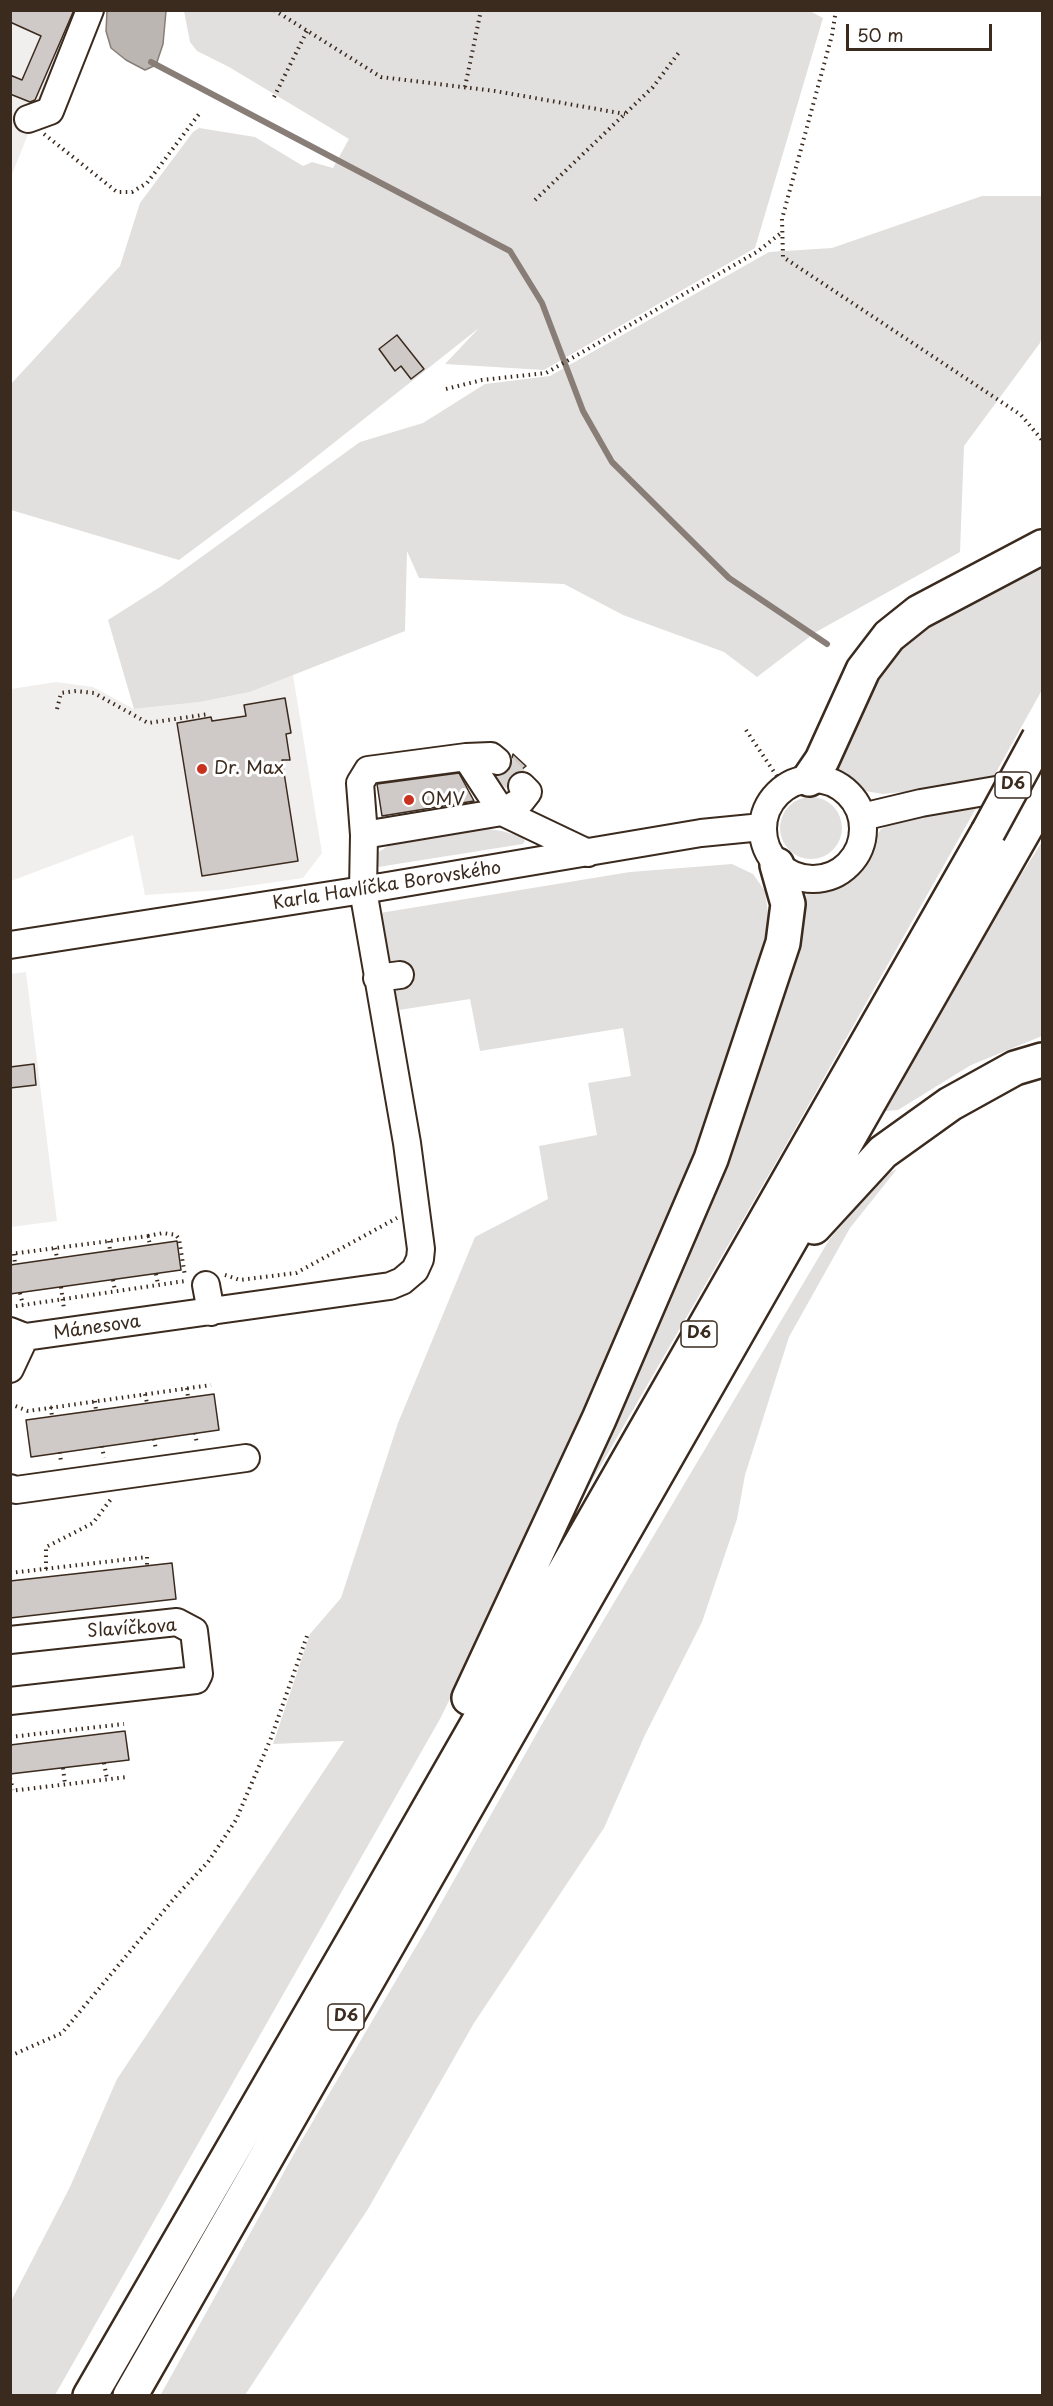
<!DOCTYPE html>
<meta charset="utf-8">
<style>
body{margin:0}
#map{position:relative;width:1053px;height:2406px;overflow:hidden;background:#fff;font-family:"Playpen Sans",sans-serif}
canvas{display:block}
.frame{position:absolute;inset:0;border:12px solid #3b2a1e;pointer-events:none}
.scale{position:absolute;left:846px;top:24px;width:146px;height:27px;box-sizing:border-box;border:3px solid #3b2a1e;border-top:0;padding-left:8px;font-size:18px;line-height:21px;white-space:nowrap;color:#3b2a1e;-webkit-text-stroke:4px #fff;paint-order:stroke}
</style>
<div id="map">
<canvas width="1053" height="2406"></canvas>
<div class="frame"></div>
<div class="scale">50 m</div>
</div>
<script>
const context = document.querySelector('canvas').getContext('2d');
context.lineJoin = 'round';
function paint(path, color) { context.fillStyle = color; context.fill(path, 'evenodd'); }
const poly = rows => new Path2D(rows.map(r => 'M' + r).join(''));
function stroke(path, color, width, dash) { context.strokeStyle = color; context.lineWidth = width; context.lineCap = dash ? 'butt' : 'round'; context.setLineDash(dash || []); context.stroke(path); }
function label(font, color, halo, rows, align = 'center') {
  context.font = font + ' "Playpen Sans",sans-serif'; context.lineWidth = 6; context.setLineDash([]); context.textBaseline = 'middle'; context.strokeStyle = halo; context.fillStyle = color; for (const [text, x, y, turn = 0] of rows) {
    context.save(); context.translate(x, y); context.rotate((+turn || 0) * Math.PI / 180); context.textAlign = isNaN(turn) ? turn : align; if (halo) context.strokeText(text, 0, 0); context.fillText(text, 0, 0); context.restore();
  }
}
const built = poly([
 [11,11,77,11,11,177],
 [293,675,322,853,303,878,220,890,145,895,133,835,11,881,11,689,56,682,93,687,134,709,200,702,250,692],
 [26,972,57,1221,11,1227,10,974]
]);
const green = poly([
 [808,10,823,18,755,248,544,370,445,364,479,328,297,472,179,560,11,510,10,385,120,266,140,203,193,132,199,128,255,137,303,166,312,162,333,168,349,139,229,67,197,51,190,42,184,11],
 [982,196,1042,196,1042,336,1040,343,964,446,960,552,816,632,757,677,724,652,623,615,564,584,419,578,407,551,405,631,250,692,200,702,134,709,108,620,160,587,360,442,423,423,485,384,550,376,769,252,832,248],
 [1042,556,1042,690,994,776,949,787,883,794,865,791,836,772,837,760,893,645],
 '780 828a31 31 0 1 1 62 0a31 31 0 1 1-62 0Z',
 [979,803,783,1150,567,1524,685,1242,804,924,807,888,825,888,844,879,862,857,881,829,905,816],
 [481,828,502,831,522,837,525,841,523,844,378,867,375,864,377,853,396,841],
 [1042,842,1042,1036,971,1065,898,1110,886,1111,885,1104,985,931],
 [732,864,753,874,765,891,768,913,773,917,757,985,681,1205,528,1540,440,1719,55,2395,11,2395,10,2303,70,2187,117,2079,344,1741,273,1744,310,1634,341,1598,398,1423,475,1237,548,1199,539,1146,597,1135,588,1083,631,1076,623,1028,480,1051,470,999,399,1010,401,1022,398,1026,374,914,630,872],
 [897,1169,850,1228,789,1337,745,1475,737,1519,702,1622,645,1735,604,1828,474,2023,368,2209,245,2395,160,2396,300,2143,427,1928,542,1724,788,1309,829,1240,882,1176]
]);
const water = poly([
 [107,11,166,11,163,44,156,65,145,70,126,60,111,48,106,31,107,11]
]);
const stream = poly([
 [151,62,510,251,542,303,583,411,612,462,729,578,827,644]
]);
const building = poly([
 [10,10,74,10,35,100,30,102,10,94,10,75,22,80,41,36,10,22,10,10],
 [397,335,424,369,411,379,401,366,395,371,379,349,397,335],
 [285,698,291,733,286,734,290,760,282,760,298,861,202,876,177,723,211,717,212,721,246,716,244,705,285,698],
 [513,754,526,766,509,780,503,774,509,770,513,754],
 [459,773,474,801,382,816,377,784,459,773],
 [34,1064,36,1085,10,1088,10,1067,34,1064],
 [177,1241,181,1270,10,1294,10,1265,177,1241],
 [214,1394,219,1430,31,1457,26,1420,214,1394],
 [172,1563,176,1599,10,1618,10,1581,172,1563],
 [125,1731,129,1760,10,1774,10,1745,125,1731]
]);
const minorTunnel = poly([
 [497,761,522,786]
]);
const path = poly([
 [274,10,381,77,495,91,625,114],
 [836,10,832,35,782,219,783,257,1021,415,1042,440],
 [465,87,481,10],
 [274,97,307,31],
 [44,134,117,192,132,192,147,183,199,114],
 [535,200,653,87,680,51],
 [446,389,482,380,546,373,757,252,781,233],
 [57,709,61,693,76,691,94,693,148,723,209,714],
 [746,730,784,787],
 [148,1236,163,1233,176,1235,179,1239,185,1276],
 [109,1241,110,1251],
 [55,1248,57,1258],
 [10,1254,148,1236,150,1245],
 [14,1254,15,1264],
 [156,1274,158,1285],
 [225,1275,240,1280,296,1273,397,1218],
 [113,1280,115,1291],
 [61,1287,64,1309],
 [20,1293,23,1305],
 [10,1307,185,1281],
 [187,1388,188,1398],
 [145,1394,147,1403],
 [95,1401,96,1411],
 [10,1404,28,1411,211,1385],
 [51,1407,52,1417],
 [195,1433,197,1444],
 [154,1439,156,1450],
 [102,1446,104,1458],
 [60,1452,61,1463],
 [46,1569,46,1547,93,1523,111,1499],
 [10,1573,147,1557,147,1566],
 [10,1737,124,1724],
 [104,1763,107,1779],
 [63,1768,65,1784],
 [10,1778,13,1790],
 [10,1791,127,1777],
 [10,2056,62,2033,177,1895,208,1862,236,1820,271,1738,308,1633]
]);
const minor = poly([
 [28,119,50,111,90,10],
 [466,757,491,756,497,761],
 '763 829a50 50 0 1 1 100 0a50 50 0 1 1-100 0Z',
 [862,817,921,803,1042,782],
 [364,835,360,783,368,770,466,757,502,812,521,801,528,792,522,786],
 [10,945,363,890,701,833,762,827],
 [377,978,400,975],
 [206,1285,211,1312],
 [10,1331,25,1337,390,1286,402,1281,415,1270,420,1259,421,1249,407,1143,363,890,364,835,502,812,588,853],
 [10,1369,25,1337],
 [10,1488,16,1490,246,1458],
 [10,1640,177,1622,194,1631,199,1674,196,1680,10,1701]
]);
const highway = poly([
 [809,779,822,760,863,670,889,636,919,612,1042,547],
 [814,1227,883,1152,950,1104,1015,1068,1042,1060],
 [469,1698,599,1419,711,1159,783,943,788,904,777,865],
 [90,2396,359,1931,988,832],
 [130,2396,1042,799]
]);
const highwayBridge = poly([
 [988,832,1039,738]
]);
const markers = [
 [202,769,6,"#c8321e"],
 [409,800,6,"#c8321e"]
];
const shields = [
 [1013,785,36],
 [699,1334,36],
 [346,2017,36]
];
const shieldNames = [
 ["D6",1013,785],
 ["D6",699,1334],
 ["D6",346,2017]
];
const poiNames = [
 ["Dr. Max",214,769],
 ["OMV",421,800]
];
const streetNames = [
 ["Karla Havlíčka Borovského",387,886,-9],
 ["Mánesova",97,1328,-8],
 ["Slavíčkova",132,1629,-4]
];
paint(built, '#f1efee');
paint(green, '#e2e0de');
paint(water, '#bcb6b3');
stroke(water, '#887e77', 1.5);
stroke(stream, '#887e77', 6);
paint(building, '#cfcac7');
stroke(building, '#3b2a1e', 1.5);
stroke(minorTunnel, '#d8d4d2', 26, [26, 13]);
stroke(minor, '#3b2a1e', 30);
stroke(highway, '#3b2a1e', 38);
stroke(path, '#3b2a1e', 4, [1.5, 4.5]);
stroke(minor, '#fff', 26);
stroke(highway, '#fff', 33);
stroke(highwayBridge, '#3b2a1e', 38, []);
stroke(highwayBridge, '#fff', 33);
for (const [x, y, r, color] of markers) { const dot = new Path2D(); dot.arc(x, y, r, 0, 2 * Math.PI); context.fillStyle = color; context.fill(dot); stroke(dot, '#fff', 2); }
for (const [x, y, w] of shields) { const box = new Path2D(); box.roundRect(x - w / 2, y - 13, w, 26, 4.5); context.fillStyle = '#fff'; context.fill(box); stroke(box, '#3b2a1e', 1.5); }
label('bold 16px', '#3b2a1e', null, shieldNames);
label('18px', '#3b2a1e', '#fff', poiNames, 'left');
label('18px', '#3b2a1e', '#fff', streetNames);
</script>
